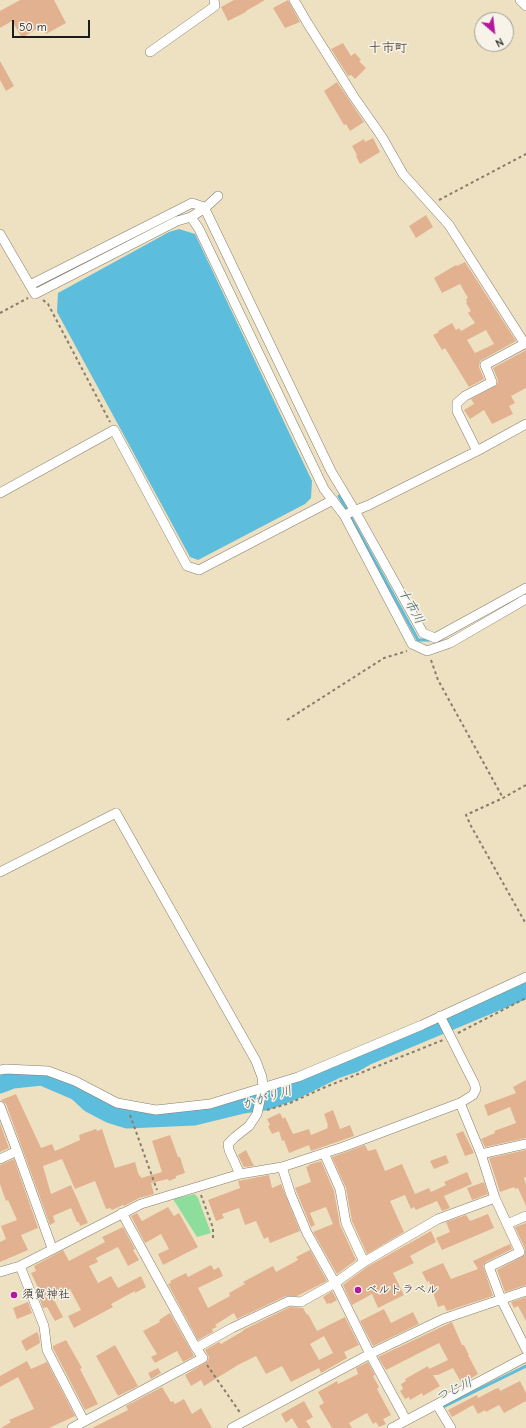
<!DOCTYPE html>
<meta charset="utf-8">
<style>
body{margin:0}
#map{position:relative;width:526px;height:1428px;overflow:hidden;background:#eee1c1;font-family:"Comic Neue",sans-serif}
canvas{display:block}
.north{position:absolute;left:474px;top:12px;width:40px;height:40px;box-sizing:border-box;background:#f7f3e8;border:1px solid #9f9d96;border-radius:50%;rotate:152deg;font-size:11px;font-weight:700;line-height:16px;text-align:center;color:#1c1c1c}
.north::after{content:'';display:block;margin:auto;width:14px;height:18px;background:#b5179e;clip-path:polygon(50% 0,100% 100%,50% 72%,0 100%)}
.scale{position:absolute;left:12px;top:20px;width:78px;height:18px;box-sizing:border-box;border:2px solid #1c1c1c;border-top:0;padding-left:5px;font-size:12px;line-height:14px;white-space:nowrap;color:#1c1c1c;-webkit-text-stroke:3px #f7f3e8;paint-order:stroke}
</style>
<div id="map">
<canvas width="526" height="1428"></canvas>
<div class="north">N</div>
<div class="scale">50 m</div>
</div>
<script>
const context = document.querySelector('canvas').getContext('2d');
context.lineJoin = 'round';
function paint(path, color) { context.fillStyle = color; context.fill(path, 'evenodd'); }
const poly = rows => new Path2D(rows.map(r => 'M' + r).join(''));
function stroke(path, color, width, dash) { context.strokeStyle = color; context.lineWidth = width; context.lineCap = dash ? 'butt' : 'round'; context.setLineDash(dash || []); context.stroke(path); }
function label(font, color, halo, rows, align = 'center') {
  context.font = font + ' "Comic Neue","Klee One",sans-serif'; context.lineWidth = 3; context.setLineDash([]); context.textBaseline = 'middle'; context.strokeStyle = halo; context.fillStyle = color; for (const [text, x, y, turn = 0] of rows) {
    context.save(); context.translate(x, y); context.rotate((+turn || 0) * Math.PI / 180); context.textAlign = isNaN(turn) ? turn : align; if (halo) context.strokeText(text, 0, 0); context.fillText(text, 0, 0); context.restore();
  }
}
const green = poly([
 [195,1194,198,1198,211,1233,197,1237,173,1199]
]);
const water = poly([
 [179,229,195,234,312,481,311,498,305,504,198,560,190,557,57,312,58,293,169,232]
]);
const stream = poly([
 [339,496,418,640,432,640],
 [441,1408,526,1366]
]);
const river = poly([
 [0,1084,13,1079,42,1076,77,1091,90,1103,111,1114,127,1119,194,1116,243,1104,265,1101,292,1091,336,1069,354,1063,366,1056,526,989]
]);
const building = poly([
 [20,0,54,0,66,23,46,34,41,26,22,38,12,21,0,28,0,11],
 [234,0,265,0,246,11,246,12,228,21,221,7],
 [288,0,300,22,285,28,273,8],
 [343,43,351,56,355,53,361,60,359,61,366,68,355,79,351,75,348,76,331,49],
 [0,61,14,86,6,91,0,80],
 [337,82,364,122,350,131,346,124,344,125,324,91],
 [373,138,380,152,360,164,356,156,357,155,352,146,364,139,365,142],
 [426,215,433,227,416,238,409,226],
 [465,262,516,341,480,361,479,367,484,379,469,387,445,348,442,350,433,335,439,332,438,331,452,323,456,330,459,328,461,331,475,323,468,313,471,311,466,303,467,302,466,299,468,298,460,284,442,293,434,278,456,265,457,266],
 [486,330,494,344,475,353,467,340],
 [526,350,526,388,511,396,515,403,509,406,513,414,492,424,484,410,470,419,464,410,474,404,471,399,497,385,498,380,493,368],
 [526,1080,526,1138,485,1147,481,1139,495,1133,494,1131,516,1123,510,1107,488,1116,484,1105,516,1093,513,1087],
 [16,1094,41,1148,52,1144,55,1151,80,1140,79,1135,96,1129,97,1131,102,1129,115,1168,135,1162,139,1176,140,1175,141,1178,162,1172,152,1141,170,1135,178,1157,180,1157,185,1173,176,1176,176,1178,169,1181,168,1179,151,1183,154,1194,139,1198,124,1206,123,1205,112,1210,110,1208,106,1209,95,1181,75,1189,62,1159,43,1166,51,1194,71,1185,88,1223,80,1226,79,1222,77,1222,71,1208,53,1216,55,1222,50,1225,6,1104,1,1100],
 [333,1110,340,1129,350,1125,354,1136,311,1151,309,1145,289,1153,284,1140,282,1141,279,1131,272,1134,268,1126,270,1125,267,1119,280,1113,283,1119,285,1117,293,1134,309,1129,311,1135,328,1128,327,1126,328,1125,324,1114],
 [0,1123,9,1148,0,1152],
 [463,1131,474,1153,465,1156,456,1134],
 [365,1145,368,1151,376,1149,385,1171,402,1164,415,1194,429,1188,431,1192,446,1185,444,1182,467,1172,472,1184,444,1196,450,1208,442,1211,437,1201,416,1210,414,1207,411,1209,405,1195,390,1201,404,1232,367,1254,352,1221,346,1188,332,1157],
 [246,1150,254,1166,244,1167,238,1155],
 [526,1150,526,1177,524,1178,526,1185,526,1206,518,1188,515,1189,514,1187,500,1192,489,1158],
 [446,1155,449,1163,434,1169,430,1161],
 [14,1159,38,1228,21,1235,28,1250,0,1262,0,1242,6,1239,1,1226,17,1220,8,1200,6,1201,0,1184,0,1165],
 [321,1161,334,1191,340,1225,356,1260,337,1274,313,1232,333,1224,326,1207,310,1213,315,1225,311,1227,295,1188,311,1182,306,1167,309,1166,308,1165],
 [269,1175,272,1188,281,1184,300,1231,270,1243,268,1237,264,1239,256,1221,245,1225,239,1208,222,1214,224,1218,216,1221,208,1200,240,1188,238,1181],
 [484,1182,488,1194,472,1200,467,1188],
 [168,1207,174,1216,179,1213,198,1247,163,1265,158,1254,169,1249,161,1234,145,1243,131,1216,137,1213,142,1221],
 [488,1214,494,1228,442,1250,436,1238,450,1232,446,1222,466,1215,470,1221],
 [526,1223,526,1285,505,1292,497,1270,525,1255,525,1249,515,1227],
 [123,1227,135,1249,133,1250,139,1260,128,1266,118,1247,96,1258,98,1262,89,1266,98,1283,111,1276,118,1288,141,1276,146,1287,135,1293,135,1291,111,1304,113,1307,74,1328,68,1316,81,1310,70,1289,53,1298,63,1317,55,1321,47,1307,43,1308,39,1297,42,1296,31,1273,36,1271,34,1266,63,1250,69,1261,105,1242,102,1237],
 [431,1231,436,1242,410,1256,414,1263,393,1273,404,1295,378,1308,372,1294,352,1305,343,1285,367,1267],
 [510,1244,512,1249,486,1262,483,1266,493,1296,447,1311,444,1305,438,1307,429,1281,427,1282,422,1272,443,1263,451,1279,478,1269,473,1261],
 [310,1250,327,1281,297,1296,286,1296,237,1319,234,1313,215,1325,217,1327,212,1329,213,1332,198,1340,168,1284,171,1283,170,1281,186,1273,188,1277,211,1265,214,1270,219,1267,223,1276,198,1288,208,1308,230,1296,229,1293,245,1284,243,1282,273,1266,276,1272,298,1260,296,1257],
 [332,1291,337,1300,330,1304,330,1303,327,1304,323,1297],
 [526,1297,526,1321,518,1306,514,1308,511,1302],
 [28,1302,32,1313,17,1319,13,1308],
 [290,1307,303,1308,307,1315,308,1314,317,1331,345,1317,359,1345,344,1352,347,1358,321,1373,319,1368,291,1382,282,1366,266,1374,256,1356,238,1365,204,1386,201,1380,191,1386,185,1375,208,1361,209,1357,205,1350,219,1342,221,1344,243,1331,243,1330],
 [324,1336,333,1353,319,1360,310,1344],
 [384,1309,391,1323,413,1312,419,1324,373,1346,360,1321],
 [170,1313,194,1356,183,1362,177,1351,155,1363,151,1357,157,1354,143,1331,160,1322,159,1320],
 [452,1322,462,1345,464,1345,469,1355,468,1355,478,1374,462,1384,453,1368,438,1375,433,1375,440,1386,423,1396,422,1393,410,1400,409,1397,405,1399,400,1391,403,1389,401,1384,406,1381,405,1379,428,1366,429,1369,448,1360,439,1343,386,1370,378,1357],
 [37,1332,39,1336,40,1343,26,1351,21,1341],
 [66,1340,82,1368,80,1369,98,1404,85,1410,53,1348,53,1346],
 [115,1345,138,1386,118,1396,96,1356],
 [27,1361,31,1369,47,1362,75,1416,49,1428,1,1428,11,1422,9,1420,34,1409,18,1377,0,1387,0,1376],
 [368,1362,375,1375,373,1376,379,1387,377,1389,391,1415,383,1419,386,1424,379,1427,376,1422,373,1424,367,1413,349,1423,352,1428,332,1428,319,1406,324,1403,318,1392,337,1381,338,1384,358,1374,356,1368],
 [158,1368,161,1373,151,1379,148,1373],
 [520,1381,526,1393,526,1401,504,1413,499,1405,486,1412,485,1410,478,1414,473,1405,452,1417,448,1410,477,1395,478,1398,495,1389,499,1388,500,1391],
 [162,1387,171,1402,173,1401,175,1404,184,1399,192,1414,201,1408,212,1428,92,1428,128,1410,126,1406],
 [304,1401,313,1417,306,1421,311,1428,298,1428,292,1418,286,1423,281,1414]
]);
const path = poly([
 [439,200,526,154],
 [43,300,48,304,110,422],
 [0,313,28,298],
 [431,660,438,680,503,798],
 [287,720,384,658,407,651],
 [526,785,503,798,466,815,471,826,526,924],
 [458,1033,526,998],
 [267,1110,290,1103,323,1088,443,1040],
 [130,1115,157,1190],
 [201,1195,213,1228,213,1240],
 [207,1365,241,1414]
]);
const minor = poly([
 [294,0,308,24,354,97,382,137,403,174,449,225,525,344],
 [520,0,526,6],
 [150,52,215,6,214,0],
 [191,217,205,208,218,196],
 [0,234,35,294,177,221,191,217,199,229,324,489,344,515,412,644,427,651,450,643,526,599],
 [30,285,192,203,204,207,331,471,355,511,423,633,435,638,526,588],
 [477,451,457,411,457,403,465,396,492,382,485,365,526,343],
 [0,493,114,430,187,566,199,570,333,500],
 [349,513,369,505,477,451,526,424],
 [0,872,116,813,256,1061,262,1077,263,1087,257,1114,249,1126,235,1137,228,1144,229,1150,240,1174],
 [0,1070,6,1069,48,1071,75,1081,117,1103,156,1110,210,1104,298,1077,422,1025,526,977],
 [460,1103,481,1154,495,1198,507,1224,526,1216],
 [0,1106,17,1151],
 [324,1153,340,1189,346,1223,364,1262],
 [481,1154,526,1144],
 [0,1159,17,1151,52,1248],
 [282,1167,291,1195,307,1233,335,1283,370,1354,406,1420],
 [122,1213,196,1348],
 [507,1224,520,1252,489,1267,501,1299,526,1349],
 [20,1266,44,1326,47,1350,84,1421],
 [0,1272,20,1266,141,1204,240,1174,282,1167,343,1147,460,1103,473,1095,476,1089,474,1083,440,1016],
 [437,1405,451,1428],
 [72,1428,203,1358,196,1348,232,1328,289,1301,301,1302,335,1283,364,1262,438,1219,495,1198],
 [232,1428,370,1354,443,1319,526,1291],
 [392,1428,526,1357]
]);
const markers = [
 [358,1290,4,"#b5179e"],
 [14,1295,4,"#b5179e"]
];
const poiNames = [
 ["ベルトラベル",366,1290],
 ["須賀神社",22,1295]
];
const neighbourhoodNames = [
 ["十市町",388,48]
];
const waterNames = [
 ["十市川",411,606,61],
 ["かがり川",267,1098,-17],
 ["つじ川",454,1390,-25]
];
paint(green, '#8dde9d');
paint(water, '#5dbddc');
stroke(stream, '#5dbddc', 3);
stroke(river, '#5dbddc', 19);
paint(building, '#e2b290');
stroke(minor, '#857e6e', 10);
stroke(path, '#857e6e', 2, [3, 3]);
stroke(minor, '#fff', 9);
for (const [x, y, r, color] of markers) { const dot = new Path2D(); dot.arc(x, y, r, 0, 2 * Math.PI); context.fillStyle = color; context.fill(dot); stroke(dot, '#f7f3e8', 1.5); }
label('12px', '#1c1c1c', '#f7f3e8', poiNames, 'left');
label('bold 13px', '#615045', '#f7f3e8', neighbourhoodNames);
label('italic 13px', '#365c69', '#f7f3e8', waterNames);
</script>
